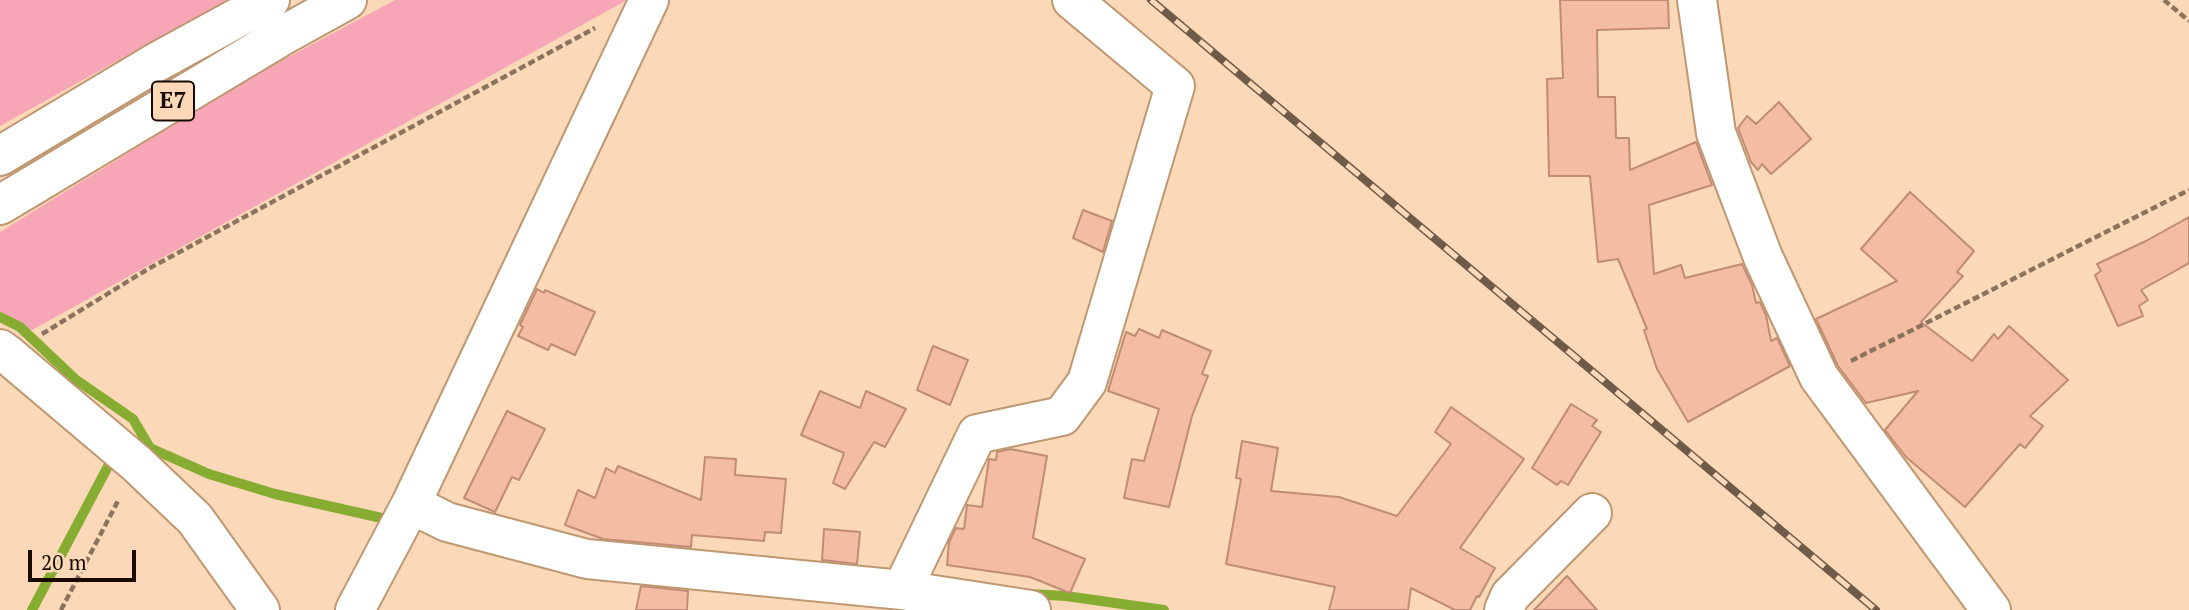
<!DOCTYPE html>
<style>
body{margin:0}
#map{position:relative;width:2189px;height:610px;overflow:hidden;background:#fbd9b8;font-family:"PT Serif",serif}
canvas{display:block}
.scale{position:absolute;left:28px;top:550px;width:108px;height:32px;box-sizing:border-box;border:4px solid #180a00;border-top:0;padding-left:9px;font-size:21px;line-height:24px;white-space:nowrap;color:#180a00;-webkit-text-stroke:5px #fbd9b8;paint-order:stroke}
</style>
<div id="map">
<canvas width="2189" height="610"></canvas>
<div class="scale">20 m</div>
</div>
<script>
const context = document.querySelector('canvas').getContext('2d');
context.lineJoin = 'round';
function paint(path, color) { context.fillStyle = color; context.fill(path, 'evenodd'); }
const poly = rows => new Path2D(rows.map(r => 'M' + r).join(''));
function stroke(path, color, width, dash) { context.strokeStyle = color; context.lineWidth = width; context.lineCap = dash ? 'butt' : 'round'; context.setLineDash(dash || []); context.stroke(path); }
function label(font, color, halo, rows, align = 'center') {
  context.font = font + ' "PT Serif",serif'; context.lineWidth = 5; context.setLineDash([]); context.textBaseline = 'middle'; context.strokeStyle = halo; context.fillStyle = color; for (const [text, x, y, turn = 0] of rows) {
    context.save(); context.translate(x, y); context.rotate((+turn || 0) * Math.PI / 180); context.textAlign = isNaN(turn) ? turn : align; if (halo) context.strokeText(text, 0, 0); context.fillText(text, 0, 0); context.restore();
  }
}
const green = poly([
 [0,0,227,0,0,126],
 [395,0,627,0,32,330,0,312,0,232,253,76]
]);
const stream = poly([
 [0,317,20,327,75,379,133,419,150,448,209,474,275,494,395,521],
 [1028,594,1066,596,1164,610],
 [32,610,114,455]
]);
const building = poly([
 [1560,0,1668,0,1669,28,1597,30,1598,97,1615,97,1616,138,1629,138,1630,170,1696,142,1712,185,1649,205,1654,274,1681,265,1685,278,1742,264,1752,285,1756,303,1760,302,1766,315,1771,341,1777,338,1790,366,1688,422,1657,369,1644,330,1647,329,1618,259,1598,262,1590,176,1549,176,1547,79,1563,78,1560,0],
 [1779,102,1811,139,1771,174,1762,164,1758,170,1751,162,1738,128,1747,116,1756,124,1779,102],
 [1910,192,1974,251,1957,272,1963,276,1921,322,1972,361,1994,334,1998,339,2009,326,2068,380,2030,416,2043,426,2025,448,2020,444,1965,507,1906,457,1885,430,1918,391,1866,403,1838,366,1816,319,1897,281,1861,249,1910,192],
 [1083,210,1112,221,1103,252,1073,238,1083,210],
 [2189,217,2189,263,2141,290,2148,300,2139,306,2143,316,2118,326,2095,275,2101,271,2097,264,2146,241,2189,217],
 [537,289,544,293,545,290,595,312,575,355,551,344,548,350,518,336,523,327,520,325,537,289],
 [1139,329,1159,338,1162,330,1211,351,1202,374,1208,376,1192,416,1169,507,1124,498,1132,459,1144,461,1159,409,1108,391,1126,332,1135,336,1139,329],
 [933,346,968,360,950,405,917,390,933,346],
 [820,391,860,408,866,391,906,409,885,447,874,442,845,489,833,483,844,453,801,435,820,391],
 [1571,404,1597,420,1592,426,1601,432,1568,485,1561,481,1557,485,1532,468,1571,404],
 [1451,407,1524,459,1460,548,1495,568,1479,597,1477,596,1470,610,1455,610,1411,588,1408,610,1329,610,1335,587,1226,564,1241,479,1236,478,1242,441,1278,448,1271,491,1339,497,1397,516,1451,444,1435,432,1451,407],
 [507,411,545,429,519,480,512,477,495,512,464,498,507,411],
 [1010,449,1047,456,1033,538,1085,559,1070,593,1030,577,947,565,949,542,956,528,964,529,967,505,982,507,989,459,996,460,997,452,1010,449],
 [705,457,736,459,735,475,786,479,781,533,765,532,764,541,692,535,691,547,603,539,565,525,578,490,595,498,606,468,615,473,618,466,701,500,705,457],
 [824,529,860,532,857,564,822,560,824,529],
 [1567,576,1597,610,1534,610,1567,576],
 [641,586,688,591,687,610,636,610,641,586]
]);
const path = poly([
 [2164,0,2189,21],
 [42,334,148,269,595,28],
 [1851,361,2189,190],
 [61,610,119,499]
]);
const minor = poly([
 [1697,0,1716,133,1763,257,1819,377,1991,610],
 [8,355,137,464,195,519,260,610],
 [411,504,447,522,587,559,902,590,1031,610],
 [902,590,977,434,1062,416,1087,382,1175,86,1072,0],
 [355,610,411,504,649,0],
 [1504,610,1510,596,1592,513]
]);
const tertiary = poly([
 [0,349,8,355]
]);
const motorway = poly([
 [0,156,155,63,270,0],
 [0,205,282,36,347,0]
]);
const rail = poly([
 [1151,0,1876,610]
]);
const shields = [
 [173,101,42]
];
const shieldNames = [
 ["E7",173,101]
];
paint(green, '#f7a6b8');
stroke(stream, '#87ac32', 10);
paint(building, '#f3bca3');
stroke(building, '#c08c74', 2);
stroke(minor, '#bf9770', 42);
stroke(tertiary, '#bf9770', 42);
stroke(motorway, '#bf9770', 42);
stroke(path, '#8b735d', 4.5, [7, 3.5]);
stroke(minor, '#fff', 38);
stroke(tertiary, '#fff', 38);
stroke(motorway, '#fff', 38);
stroke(rail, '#705b48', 8);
stroke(rail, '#fbd9b8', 5, [16]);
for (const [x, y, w] of shields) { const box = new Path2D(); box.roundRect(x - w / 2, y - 19.5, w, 39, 5); context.fillStyle = '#fbd9b8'; context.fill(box); stroke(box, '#180a00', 2); }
label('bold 23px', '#180a00', null, shieldNames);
</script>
